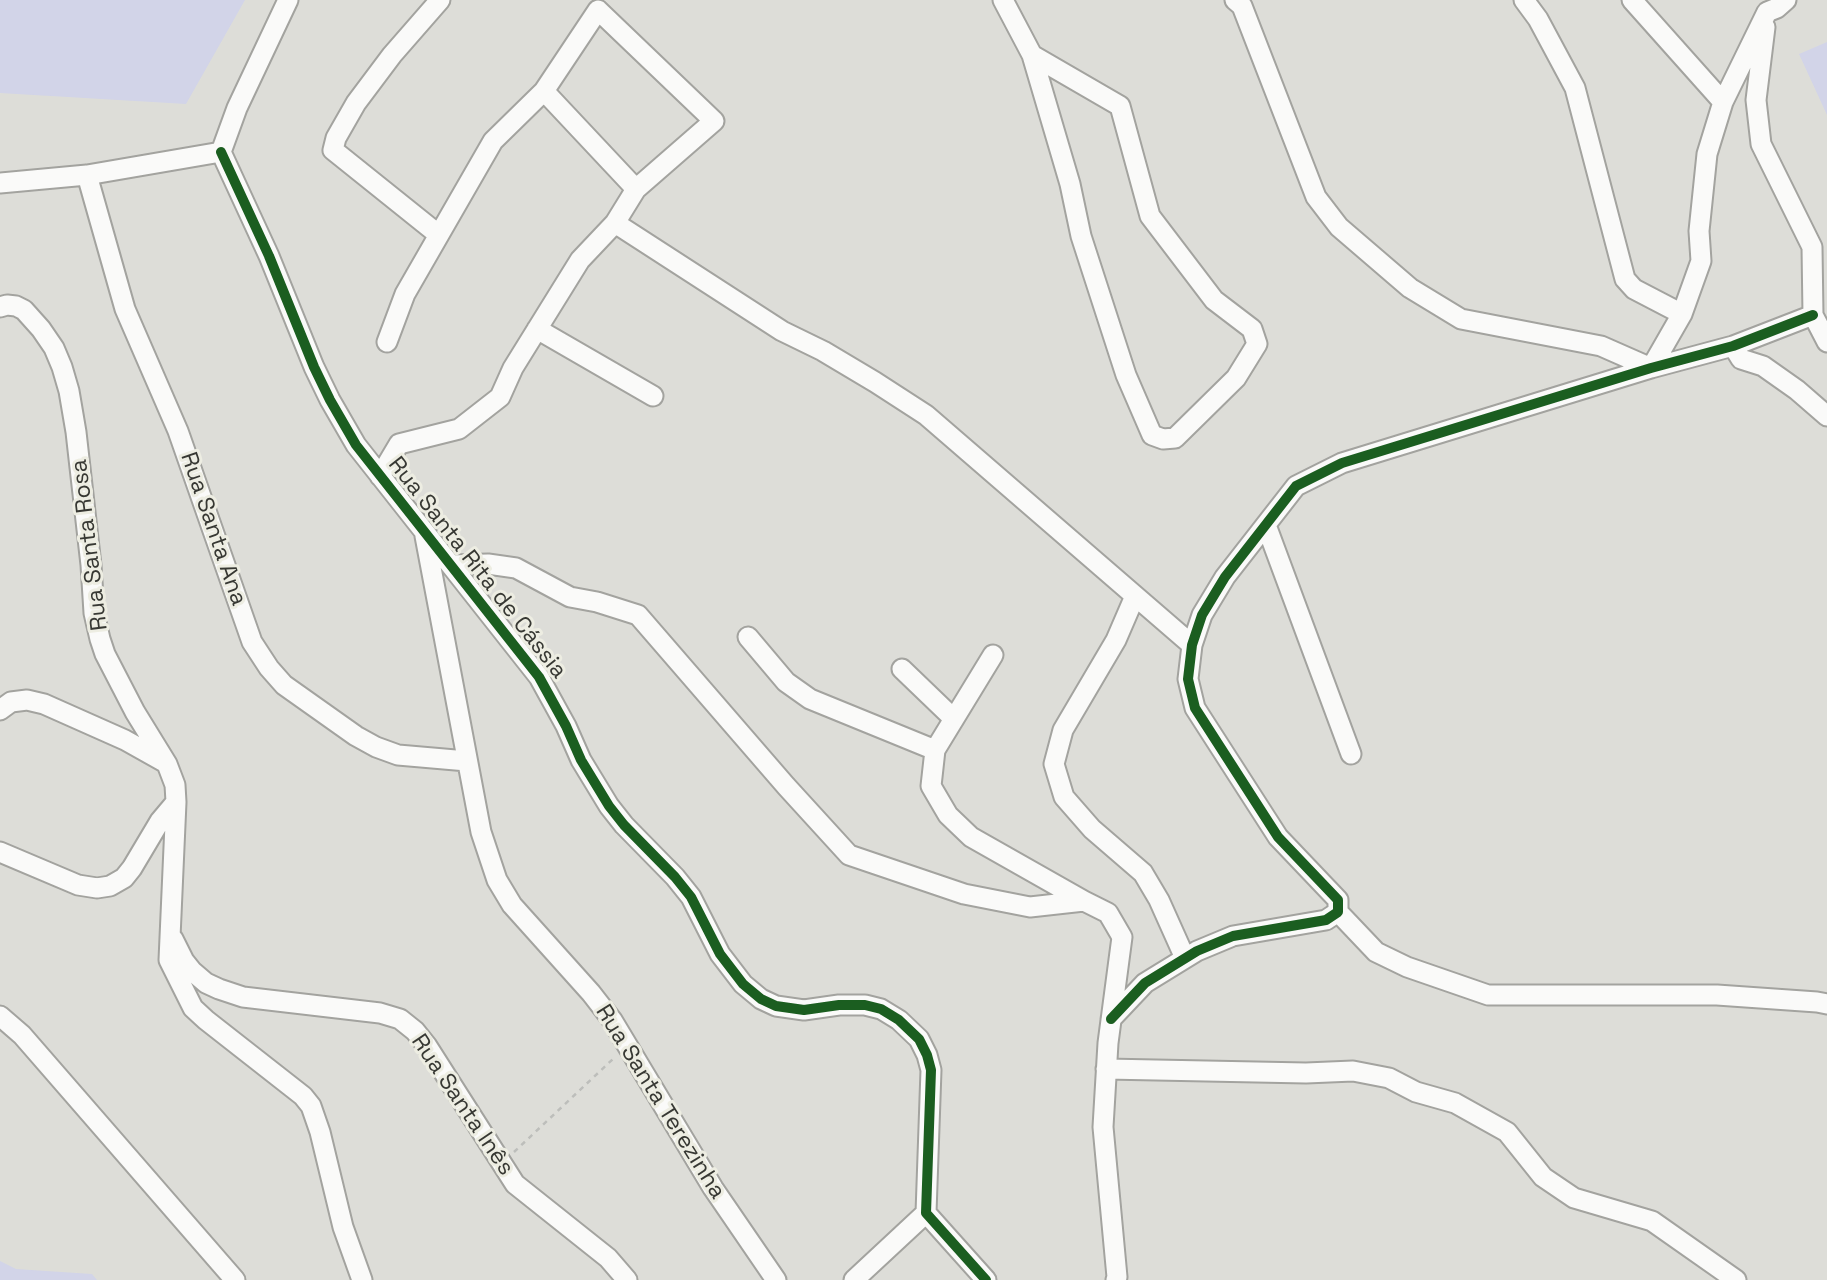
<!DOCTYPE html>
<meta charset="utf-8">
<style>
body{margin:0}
canvas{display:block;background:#ddddd8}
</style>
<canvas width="1827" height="1280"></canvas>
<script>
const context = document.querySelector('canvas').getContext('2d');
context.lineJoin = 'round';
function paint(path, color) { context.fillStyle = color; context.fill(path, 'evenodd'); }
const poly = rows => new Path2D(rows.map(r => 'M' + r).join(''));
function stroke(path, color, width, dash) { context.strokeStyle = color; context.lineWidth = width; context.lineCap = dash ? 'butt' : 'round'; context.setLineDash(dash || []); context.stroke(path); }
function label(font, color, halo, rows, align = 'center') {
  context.font = font + ' "Space Grotesk",sans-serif'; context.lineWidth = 6; context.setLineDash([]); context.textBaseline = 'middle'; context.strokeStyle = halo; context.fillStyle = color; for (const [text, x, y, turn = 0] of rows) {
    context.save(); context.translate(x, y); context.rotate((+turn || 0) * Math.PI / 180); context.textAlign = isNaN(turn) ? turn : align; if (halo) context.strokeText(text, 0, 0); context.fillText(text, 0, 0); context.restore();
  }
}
const green = poly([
 [0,0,245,0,186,104,0,93],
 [1827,42,1827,115,1799,54],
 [0,1261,16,1269,92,1274,97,1280,0,1280]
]);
const path = poly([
 [514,1152,614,1058]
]);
const minor = poly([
 [1003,0,1032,55,1120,106,1150,216,1214,300,1252,329,1257,344,1236,378,1175,438,1163,439,1152,435,1126,375,1081,236,1070,184,1032,55],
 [1235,0,1242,6,1316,197,1339,227,1410,288,1461,319,1601,346,1651,368,1682,314,1701,261,1699,231,1707,154,1723,102,1767,12,1777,8,1786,0],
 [1524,0,1538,19,1575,88,1625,279,1634,289,1682,314],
 [1632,0,1723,102],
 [1765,27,1756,100,1761,144,1812,247,1813,315,1827,342],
 [544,91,598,10,714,121,636,189,615,223,782,331,823,351,875,382,926,415,1192,645],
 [221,152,269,256,314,367,330,400,356,445,539,677,566,726,581,760,609,806,624,825,675,877,691,897,720,954,743,984,761,999,776,1006,804,1010,839,1005,865,1005,881,1009,899,1020,919,1039,927,1055,931,1070,926,1213,986,1280],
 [221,152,237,108,288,0],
 [87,175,125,309,178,431,252,642,269,668,284,685,356,736,376,747,398,755,467,761],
 [0,183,87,175,221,152],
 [439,235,333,150,336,138,356,103,392,55,440,0],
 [0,307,7,305,16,306,24,310,41,329,54,348,62,367,69,391,76,432,91,565,94,613,100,639,105,654,135,712,167,764,175,785,176,802,169,960,193,1008,206,1020,303,1096,311,1106,320,1132,343,1227,362,1280],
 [537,329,653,396],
 [387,342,405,294,493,141,544,91,636,189],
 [1733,346,1741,359,1763,366,1797,390,1827,416],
 [380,476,399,444,459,429,500,397,513,368,580,260,615,223],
 [1266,525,1351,754],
 [425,536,481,832,497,880,512,905,591,993,612,1020,713,1188,776,1280],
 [451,565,488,564,516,568,570,597,597,602,638,615,786,786,849,855,964,894,1030,907,1084,901,1108,913,1122,937,1108,1043,1103,1127,1117,1277,1116,1280],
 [1135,596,1116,640,1063,730,1054,764,1064,797,1092,829,1143,873,1159,900,1185,958],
 [748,637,786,682,810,699,935,750],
 [993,655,935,750,931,786,948,815,971,837,1084,901],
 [902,669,954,719],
 [0,710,11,702,27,700,44,704,125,740,166,763],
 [0,852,78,885,97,888,110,886,124,878,132,868,160,821,176,802],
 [1338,912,1376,952,1407,967,1488,995,1717,995,1817,1002,1827,1004],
 [173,939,184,961,192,971,206,983,219,989,243,997,380,1013,400,1019,415,1031,427,1046,515,1184,608,1258,627,1280],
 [0,1016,22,1035,235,1280],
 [1111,1019,1145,983,1197,951,1233,936,1326,920,1338,912,1338,900,1278,837,1195,708,1188,679,1192,645,1202,615,1225,577,1296,486,1342,463,1651,368,1733,346,1813,315],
 [1106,1069,1306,1073,1353,1071,1389,1078,1416,1092,1455,1103,1507,1132,1543,1177,1574,1198,1652,1221,1736,1280],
 [854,1280,926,1213]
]);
const cycleway = poly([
 [221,152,269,256,314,367,330,400,356,445,539,677,566,726,581,760,609,806,624,825,675,877,691,897,720,954,743,984,761,999,776,1006,804,1010,839,1005,865,1005,881,1009,899,1020,919,1039,927,1055,931,1070,926,1213,986,1280],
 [1111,1019,1145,983,1197,951,1233,936,1326,920,1338,912,1338,900,1278,837,1195,708,1188,679,1192,645,1202,615,1225,577,1296,486,1342,463,1651,368,1733,346,1813,315]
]);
const streetNames = [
 ["Rua Santa Ana",213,529,71],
 ["Rua Santa Rosa",90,545,-97],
 ["Rua Santa Rita de Cássia",477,568,52],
 ["Rua Santa Terezinha",660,1102,58],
 ["Rua Santa Inês",462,1105,56]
];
paint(green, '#d2d4e8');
stroke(minor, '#a3a39f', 23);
stroke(path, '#bdbebb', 2.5, [5, 5]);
stroke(minor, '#fafaf9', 19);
stroke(cycleway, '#1b5e20', 10);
label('23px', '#373833', '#edede2', streetNames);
</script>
